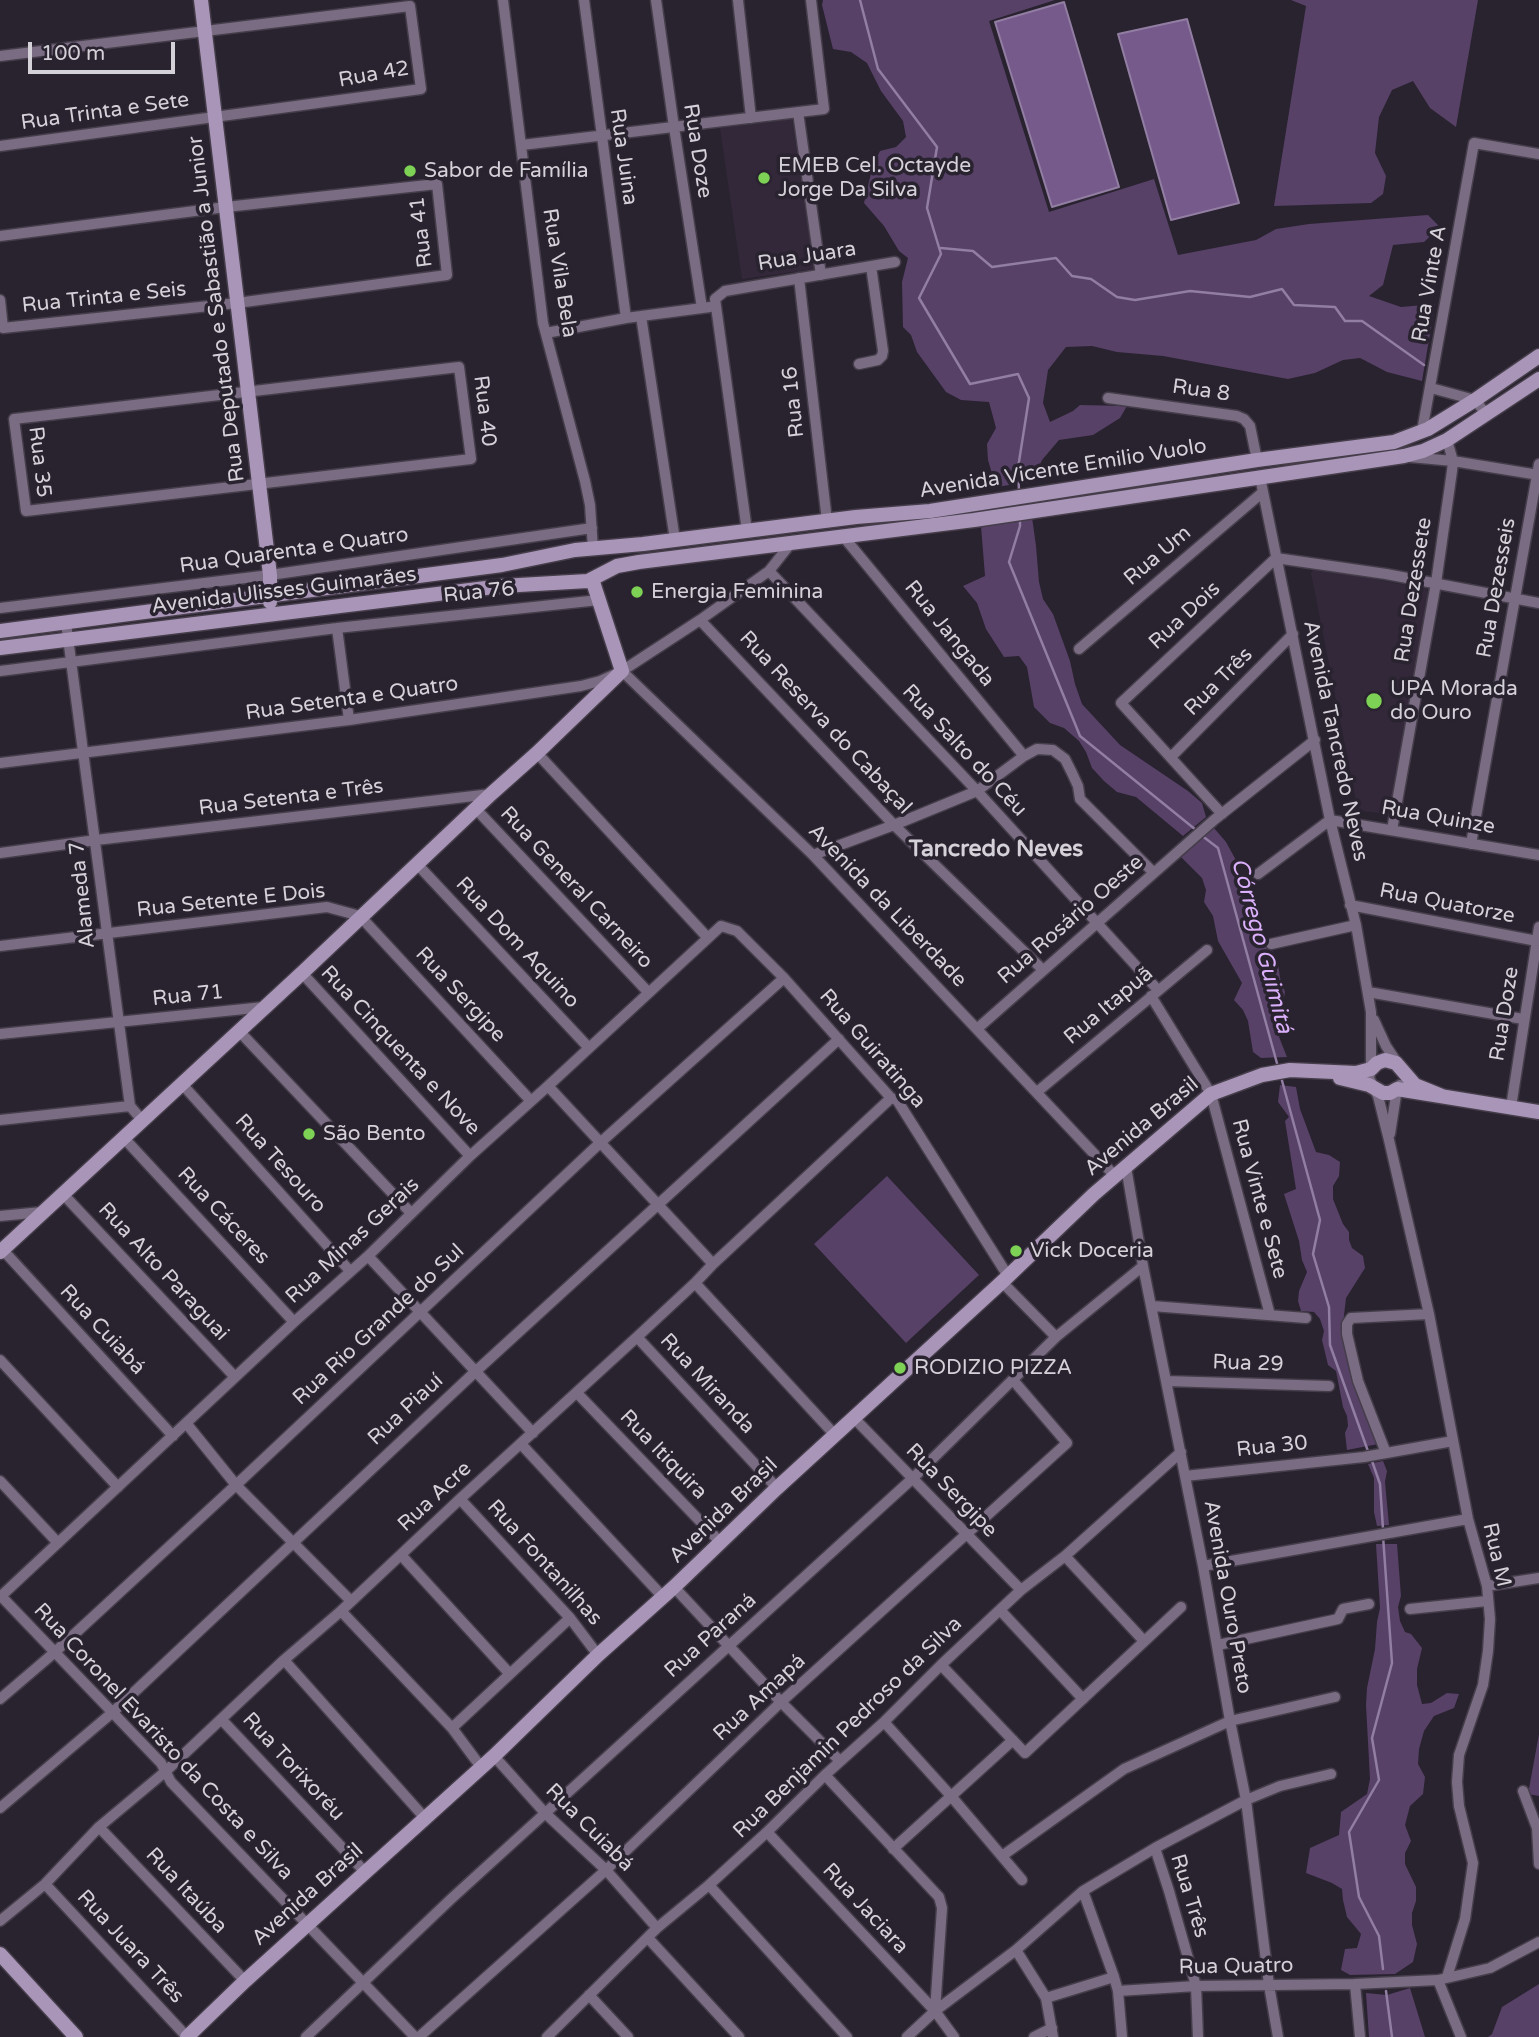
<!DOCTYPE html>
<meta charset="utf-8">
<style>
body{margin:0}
#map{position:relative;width:1539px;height:2037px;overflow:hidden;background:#29222f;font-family:"Varela Round",sans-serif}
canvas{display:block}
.scale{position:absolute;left:28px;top:42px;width:147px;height:32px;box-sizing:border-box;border:4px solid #d5d1d9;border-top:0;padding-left:9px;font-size:21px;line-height:24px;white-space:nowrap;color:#d5d1d9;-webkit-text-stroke:5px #29222f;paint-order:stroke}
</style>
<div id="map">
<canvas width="1539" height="2037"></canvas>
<div class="scale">100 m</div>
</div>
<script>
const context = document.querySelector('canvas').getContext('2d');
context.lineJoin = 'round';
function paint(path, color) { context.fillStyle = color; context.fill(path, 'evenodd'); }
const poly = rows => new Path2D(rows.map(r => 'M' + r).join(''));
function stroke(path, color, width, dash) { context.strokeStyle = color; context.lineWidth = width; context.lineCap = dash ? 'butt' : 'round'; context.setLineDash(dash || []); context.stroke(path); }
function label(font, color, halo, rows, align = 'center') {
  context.font = font + ' "Varela Round",sans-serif'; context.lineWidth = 7; context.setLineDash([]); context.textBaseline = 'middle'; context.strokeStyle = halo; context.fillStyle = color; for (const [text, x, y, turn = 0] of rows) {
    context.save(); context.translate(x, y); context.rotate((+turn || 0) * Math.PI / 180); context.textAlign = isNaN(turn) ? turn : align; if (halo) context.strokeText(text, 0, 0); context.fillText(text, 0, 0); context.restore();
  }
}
const built = poly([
 [792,119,814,269,742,279,720,128],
 [1315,568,1427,589,1429,597,1392,811,1387,814,1361,811,1357,806,1311,573]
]);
const green = poly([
 [823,0,1055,0,989,21,1049,212,1154,179,1178,255,1256,240,1276,229,1309,224,1428,215,1440,227,1424,242,1393,245,1383,285,1369,296,1401,307,1435,304,1422,381,1387,372,1360,358,1343,360,1315,373,1288,379,1163,356,1117,352,1092,346,1066,347,1048,370,1043,403,1050,422,1073,411,1080,405,1127,406,1120,418,1093,435,1059,440,1042,460,1038,469,1037,481,996,487,988,460,987,444,996,428,989,402,961,400,946,392,917,352,911,335,903,327,902,282,908,258,899,251,884,226,864,203,873,165,880,151,896,147,906,137,903,121,881,91,867,63,851,52,833,49,822,5],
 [1291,0,1478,0,1456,127,1430,108,1413,81,1392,90,1379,117,1375,153,1386,176,1383,194,1371,203,1274,206,1306,6],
 [1032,517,1036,546,1039,582,1043,599,1053,614,1070,661,1075,684,1082,704,1120,745,1188,791,1202,803,1206,817,1183,836,1136,797,1117,792,1104,781,1092,768,1086,752,1079,741,1064,728,1050,723,1034,707,1027,667,1019,656,1004,657,986,629,977,603,963,586,985,576,981,526],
 [1214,828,1226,842,1237,862,1249,916,1256,934,1277,956,1280,978,1285,992,1282,1008,1287,1027,1279,1037,1287,1057,1261,1058,1253,1052,1248,1021,1243,1010,1234,1000,1242,983,1218,941,1213,916,1204,902,1206,890,1202,878,1181,857],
 [1280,1085,1296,1087,1300,1109,1316,1152,1329,1155,1340,1162,1339,1176,1333,1186,1333,1199,1343,1224,1349,1232,1349,1240,1352,1248,1363,1256,1365,1268,1346,1298,1343,1324,1355,1389,1378,1444,1347,1450,1345,1433,1348,1426,1347,1416,1343,1407,1336,1371,1328,1365,1322,1340,1324,1331,1320,1319,1314,1312,1301,1311,1298,1301,1299,1291,1307,1272,1302,1260,1299,1241,1284,1194,1296,1189,1285,1121,1289,1117,1278,1102],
 [887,1176,979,1275,906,1343,814,1244],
 [1383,1461,1387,1471,1385,1482,1389,1525,1377,1526,1374,1512,1374,1478,1368,1464],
 [1376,1544,1397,1544,1401,1596,1398,1607,1400,1621,1405,1632,1411,1634,1422,1648,1417,1669,1417,1685,1422,1704,1431,1703,1447,1693,1459,1694,1454,1708,1434,1716,1424,1731,1419,1749,1418,1764,1425,1777,1423,1794,1410,1806,1405,1825,1411,1841,1405,1853,1405,1864,1416,1887,1416,1901,1412,1913,1412,1925,1417,1944,1413,1962,1395,1974,1350,1975,1341,1970,1345,1949,1357,1948,1361,1934,1347,1917,1343,1900,1342,1889,1332,1883,1306,1873,1310,1848,1339,1835,1341,1812,1367,1794,1370,1779,1366,1705,1367,1688,1375,1649,1377,1622,1380,1608],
 [1539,1734,1539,1796,1528,1794],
 [1539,1984,1539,2037,1488,2037,1492,2034,1502,2007],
 [1410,1988,1425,2037,1369,2037,1366,1993,1387,1995]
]);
const water = poly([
 [1064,2,1119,187,1052,207,995,22,1064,2],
 [1187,19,1239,203,1171,220,1118,34,1187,19]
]);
const stream = poly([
 [860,0,878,69,937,147,927,208,941,254,919,298,970,384,1018,374,1029,398,1018,468,1019,491],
 [941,248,973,251,992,267,1056,258,1072,276,1091,279,1117,297,1135,300,1190,291,1250,297,1282,289,1294,305,1335,307,1345,321,1362,321,1424,365],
 [1020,519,1020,526,1009,562,1080,736,1196,830],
 [1201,835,1218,848,1278,1067],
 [1281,1077,1320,1220,1313,1254,1329,1307,1330,1345,1369,1454],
 [1372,1461,1380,1484,1383,1529],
 [1383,1969,1379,1936,1359,1897,1349,1832,1379,1780,1372,1738,1392,1663,1383,1536],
 [1386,1991,1392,2037]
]);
const street = poly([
 [503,0,543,323,585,481,590,505,593,549],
 [584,0,626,318],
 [656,0,674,127,702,308],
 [738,0,751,118],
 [0,56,410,6,421,89,0,146],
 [798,112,821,275],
 [522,145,824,109,811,0],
 [0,236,226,207,437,184,447,275,237,303,3,328,0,300],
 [799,278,827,521],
 [641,316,675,540],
 [546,333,626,318,710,307],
 [859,364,878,360,882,356,883,351,871,266],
 [459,367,471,459,26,511,14,419,459,367],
 [1431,388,1475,400,1487,415],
 [1108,398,1237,416,1244,419,1250,426,1257,460],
 [1422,431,1474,143,1539,154],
 [1410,457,1453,461,1539,475],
 [1260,477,1330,820,1356,925,1371,1012,1371,1069,1369,1078,1378,1096,1389,1140,1429,1314,1468,1519,1487,1586,1490,1619,1488,1651,1483,1685,1459,1755,1457,1782,1459,1806,1473,1863,1465,1919,1447,1977],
 [747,531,715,299,725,291,895,262],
 [843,536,1024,756],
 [769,571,977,791,1158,990],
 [0,608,270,575,592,528],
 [700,620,894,825,1043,970],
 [66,623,130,1106,142,1120],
 [337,628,349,720],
 [1079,649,1263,492],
 [0,671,337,628,599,600],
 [622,671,813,855,1115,1176],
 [537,753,707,937],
 [1171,757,1293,634],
 [0,763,349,720,581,686,600,681,622,671,700,620,769,571,792,542],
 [476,809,648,992],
 [1222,814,1121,703,1276,558,1386,574,1539,603],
 [1392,830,1436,583,1452,471,1453,461,1447,440],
 [1471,844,1539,464],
 [0,853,96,840,491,794],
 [813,855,894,825,977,791,1024,756,1037,749,1053,750,1065,759,1072,773,1078,786,1080,799,1154,873],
 [417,864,589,1048],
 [1258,874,1330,820,1539,855],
 [1350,905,1537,941],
 [1271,944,1356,925],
 [0,946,327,907,360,916,531,1101],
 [302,973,470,1156],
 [1368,992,1523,1019],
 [1151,996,1211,1094,1270,1315],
 [1374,1020,1386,1046,1398,1064],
 [978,1028,1214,820,1315,740],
 [239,1031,411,1213],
 [0,1034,264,1007],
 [182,1084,350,1271],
 [548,1086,713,1264],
 [1037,1092,1207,950],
 [1511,1107,1539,927],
 [0,1120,130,1106],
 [1390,1134,1397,1089,1400,1085],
 [123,1137,294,1322],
 [1126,1167,1143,1266,1203,1566,1230,1721,1246,1800,1269,1985,1278,2037],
 [63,1194,235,1377],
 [0,1216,42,1212],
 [3,1250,173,1436],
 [368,1256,533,1433],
 [1002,1282,1056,1337],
 [695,1283,835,1435],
 [1152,1306,1306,1318],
 [637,1337,777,1488],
 [0,1360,118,1487],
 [1166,1381,1329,1386],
 [577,1393,721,1543],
 [853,1417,1021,1590],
 [186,1423,236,1485,351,1601],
 [521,1444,663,1597],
 [1386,1453,1358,1381,1347,1334,1347,1324,1351,1318,1429,1314],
 [1185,1476,1364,1457,1453,1441],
 [0,1481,58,1543],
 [460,1499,570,1618,598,1655],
 [401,1555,509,1673],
 [1065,1556,1144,1641],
 [1203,1566,1468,1519],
 [1487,1586,1539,1578],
 [674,1587,781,1702,840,1761],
 [0,1595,161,1763,171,1782,415,2037],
 [0,1597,294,1322,368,1256,470,1156,548,1086,721,926,737,931,784,978,891,1098,897,1100,1008,1276],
 [1410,1609,1487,1601],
 [1000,1610,1083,1699],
 [341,1611,452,1728,481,1767],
 [1218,1645,1338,1619,1343,1609,1369,1604],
 [284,1660,424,1817],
 [941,1665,1025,1753,1181,1607],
 [0,1699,55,1652,236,1485,601,1142,784,978],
 [222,1720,365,1872],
 [884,1722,951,1796,1022,1880],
 [452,1728,570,1618],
 [494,1756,545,1813,606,1870,657,1928],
 [825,1775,939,1897,942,1908,935,2011],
 [1523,1791,1537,1828,1539,1864],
 [0,1808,113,1712,475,1372,839,1039],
 [99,1827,245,1981],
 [767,1832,935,2011,954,2037],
 [1155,1848,1169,1891,1196,1986,1198,2037],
 [893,1849,1013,1740],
 [1002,1856,1124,1769,1230,1721,1335,1697],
 [45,1884,187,2037],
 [709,1885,847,2037],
 [1083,1891,1114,1977,1118,1991,1122,2037],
 [0,1921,45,1884,99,1827,166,1771,284,1660,341,1611,460,1499,637,1337,695,1283,713,1264,891,1098],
 [648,1938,739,2037],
 [1016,1950,1046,1998,1053,2037],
 [1438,1980,1461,2037],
 [1355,1984,1360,2037],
 [1118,1991,1196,1986,1355,1984,1438,1980,1490,1968,1539,1942],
 [589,1995,628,2037],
 [1046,1998,1114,1977],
 [306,2037,451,1899,912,1479,1056,1337,1143,1266],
 [419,2037,606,1870,781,1702,1067,1443,1013,1380],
 [547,2037,657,1928,709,1885,767,1832,825,1775,884,1722,941,1665,1021,1590,1065,1556,1181,1452],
 [907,2037,935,2011,1016,1950,1083,1891,1155,1848,1246,1800,1280,1786,1331,1774],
 [1034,2037,1052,2028]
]);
const secondary = poly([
 [201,0,270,575,270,602],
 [0,631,502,565,575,550,643,544,856,517,930,511,1257,460,1394,442,1428,429,1475,400,1539,356],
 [0,648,502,586,588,581,617,566,639,562,974,520,1404,456,1423,451,1447,440,1539,379],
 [1340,1078,1369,1085,1383,1093,1390,1093,1397,1089,1539,1112],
 [0,1252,302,973,491,794,537,753,622,671,592,579],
 [0,1954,76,2037],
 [187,2037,245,1981,494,1756,598,1655,674,1587,777,1488,1002,1282,1094,1194,1211,1094,1262,1075,1290,1070,1356,1073,1371,1069,1377,1063,1385,1060,1396,1063,1415,1085,1442,1096]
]);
const markers = [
 [410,171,7,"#7dd154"],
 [764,178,7,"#7dd154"],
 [637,592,7,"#7dd154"],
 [1374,701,9,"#7dd154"],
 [309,1134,7,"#7dd154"],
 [1016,1251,7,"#7dd154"],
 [900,1368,7,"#7dd154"]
];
const streetNames = [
 ["Rua 42",374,75,-10],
 ["Rua Trinta e Sete",105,112,-8],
 ["Rua Doze",697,151,81],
 ["Rua Juina",623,157,82],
 ["Rua 41",422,232,-97],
 ["Rua Juara",807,257,-9],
 ["Rua Vila Bela",559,273,81],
 ["Rua Vinte A",1430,284,-80],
 ["Rua Trinta e Seis",104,298,-6],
 ["Rua Deputado e Sabastião a Junior",217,309,-97],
 ["Rua 8",1201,391,8],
 ["Rua 16",794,402,-96],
 ["Rua 40",484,411,83],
 ["Rua 35",39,462,83],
 ["Avenida Vicente Emilio Vuolo",1063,469,-9],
 ["Rua Quarenta e Quatro",294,551,-8],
 ["Rua Um",1158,556,-40],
 ["Rua Dezesseis",1497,588,-80],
 ["Rua Dezessete",1414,590,-81],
 ["Avenida Ulisses Guimarães",284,591,-7],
 ["Rua 76",479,593,-6],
 ["Rua Dois",1185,616,-43],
 ["Rua Jangada",949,634,51],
 ["Rua Três",1219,682,-45],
 ["Rua Setenta e Quatro",352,699,-8],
 ["Rua Reserva do Cabaçal",825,723,47],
 ["Avenida Tancredo Neves",1335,741,78],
 ["Rua Salto do Céu",964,751,47],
 ["Rua Setenta e Três",291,798,-7],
 ["Rua Quinze",1438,818,10],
 ["Rua General Carneiro",576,888,47],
 ["Alameda 7",83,895,-96],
 ["Rua Setente E Dois",231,901,-6],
 ["Rua Quatorze",1447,904,11],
 ["Avenida da Liberdade",887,906,46],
 ["Rua Rosário Oeste",1071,920,-41],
 ["Rua Dom Aquino",517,943,47],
 ["Rua Sergipe",460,995,47],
 ["Rua 71",188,996,-6],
 ["Rua Itapuã",1109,1006,-40],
 ["Rua Doze",1505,1014,-81],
 ["Rua Guiratinga",872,1049,49],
 ["Rua Cinquenta e Nove",400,1051,47],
 ["Avenida Brasil",1142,1127,-40],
 ["Rua Tesouro",280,1164,48],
 ["Rua Vinte e Sete",1259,1199,75],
 ["Rua Cáceres",223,1216,47],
 ["Rua Minas Gerais",353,1241,-43],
 ["Rua Alto Paraguai",163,1272,47],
 ["Rua Rio Grande do Sul",379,1325,-43],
 ["Rua Cuiabá",102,1330,47],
 ["Rua 29",1248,1364,2],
 ["Rua Miranda",707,1384,47],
 ["Rua Piauí",406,1410,-43],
 ["Rua 30",1272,1447,-6],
 ["Rua Itiquira",663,1455,46],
 ["Rua Sergipe",951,1491,46],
 ["Rua Acre",435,1497,-43],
 ["Avenida Brasil",724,1511,-44],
 ["Rua M",1496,1555,77],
 ["Rua Fontanilhas",544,1563,48],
 ["Avenida Ouro Preto",1227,1597,80],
 ["Rua Paraná",711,1636,-42],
 ["Rua Amapá",760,1698,-43],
 ["Rua Benjamin Pedroso da Silva",848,1728,-44],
 ["Rua Coronel Evaristo da Costa e Silva",163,1742,47],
 ["Rua Torixoréu",293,1767,47],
 ["Rua Cuiabá",589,1828,45],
 ["Rua Itaúba",186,1891,47],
 ["Avenida Brasil",308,1895,-42],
 ["Rua Três",1189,1896,73],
 ["Rua Jaciara",865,1909,47],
 ["Rua Juara Três",130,1947,47],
 ["Rua Quatro",1236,1967,-1]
];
const poiNames = [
 ["EMEB Cel. Octayde",778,166],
 ["Jorge Da Silva",778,190],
 ["Sabor de Família",424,171],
 ["Energia Feminina",651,592],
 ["UPA Morada",1390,689],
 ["do Ouro",1390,713],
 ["São Bento",323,1134],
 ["Vick Doceria",1030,1251],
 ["RODIZIO PIZZA",914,1368]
];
const neighbourhoodNames = [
 ["Tancredo Neves",996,850]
];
const waterNames = [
 ["Córrego Guimitá",1261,946,75]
];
paint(built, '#33283a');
paint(green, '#574167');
paint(water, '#765a8b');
stroke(water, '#927ea2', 2);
stroke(stream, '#927ea2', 2.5);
stroke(street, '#453e4a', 13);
stroke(secondary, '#453e4a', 17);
stroke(street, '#796c83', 10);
stroke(secondary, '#a995b8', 14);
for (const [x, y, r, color] of markers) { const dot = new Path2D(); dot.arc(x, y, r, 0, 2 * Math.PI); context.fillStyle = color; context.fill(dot); stroke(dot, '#29222f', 2.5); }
label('21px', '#d5d1d9', '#29222f', streetNames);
label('21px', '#d5d1d9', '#29222f', poiNames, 'left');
label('bold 23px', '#d5d1d9', '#29222f', neighbourhoodNames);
label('italic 23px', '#dbb0fb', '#29222f', waterNames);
</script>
